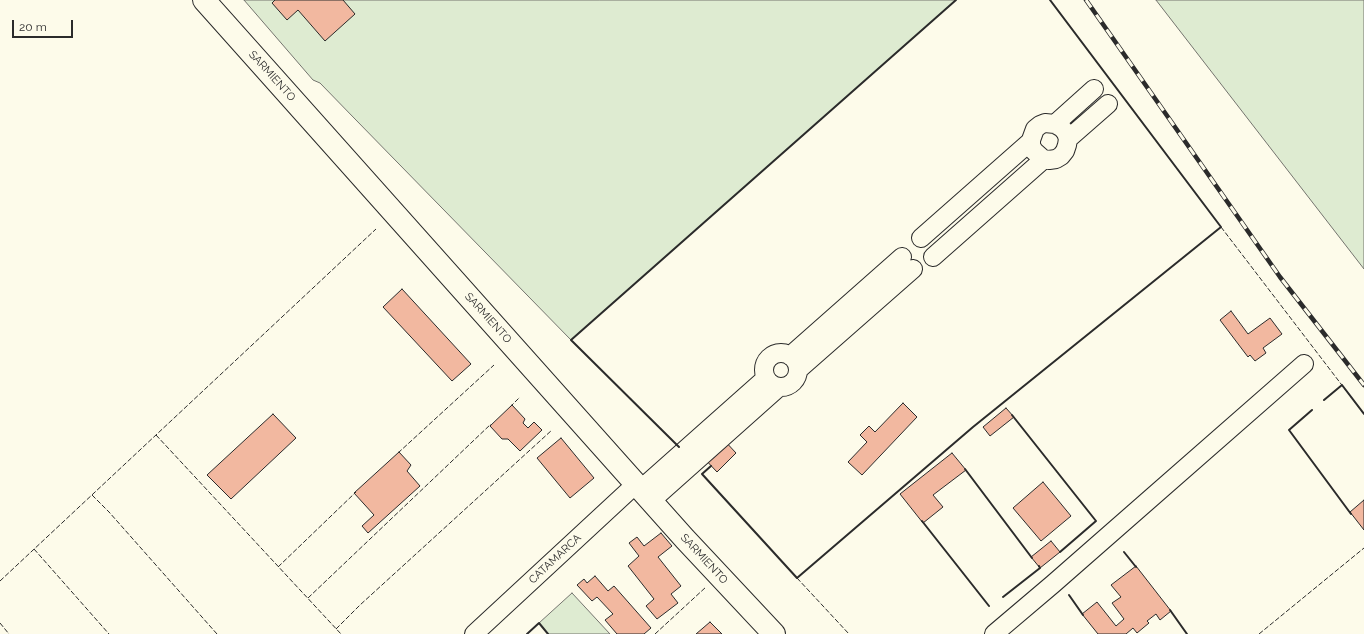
<!DOCTYPE html>
<style>
body{margin:0}
#map{position:relative;width:1364px;height:634px;overflow:hidden;background:#fdfbea;font-family:Raleway,sans-serif}
canvas{display:block}
.scale{position:absolute;left:12px;top:20px;width:61px;height:18px;box-sizing:border-box;border:2px solid #2b2b2b;border-top:0;padding-left:5px;font-size:12px;line-height:14px;white-space:nowrap;color:#2b2b2b;-webkit-text-stroke:3px #fdfbea;paint-order:stroke}
</style>
<div id="map">
<canvas width="1364" height="634"></canvas>
<div class="scale">20 m</div>
</div>
<script>
const context = document.querySelector('canvas').getContext('2d');
context.lineJoin = 'round';
function paint(path, color) { context.fillStyle = color; context.fill(path, 'evenodd'); }
const poly = rows => new Path2D(rows.map(r => 'M' + r).join(''));
function stroke(path, color, width, dash) { context.strokeStyle = color; context.lineWidth = width; context.lineCap = dash ? 'butt' : 'round'; context.setLineDash(dash || []); context.stroke(path); }
function label(font, color, halo, rows, align = 'center') {
  context.font = font + ' Raleway,sans-serif'; context.lineWidth = 3; context.setLineDash([]); context.textBaseline = 'middle'; context.strokeStyle = halo; context.fillStyle = color; for (const [text, x, y, turn = 0] of rows) {
    context.save(); context.translate(x, y); context.rotate((+turn || 0) * Math.PI / 180); context.textAlign = isNaN(turn) ? turn : align; if (halo) context.strokeText(text, 0, 0); context.fillText(text, 0, 0); context.restore();
  }
}
const green = poly([
 [244,0,956,0,571,340,355,119,320,83,313,80,244,0],
 [1156,0,1364,0,1364,269,1156,0],
 [572,593,610,634,548,634,539,623,572,593]
]);
const building = poly([
 [275,0,343,0,355,14,325,41,298,10,287,20,272,3,275,0],
 [402,289,471,364,452,381,383,307,402,289],
 [1231,311,1248,334,1270,318,1282,334,1263,348,1266,353,1255,361,1250,355,1248,357,1220,320,1231,311],
 [903,403,917,417,862,475,848,462,867,442,860,435,869,426,875,432,903,403],
 [512,405,525,419,523,423,528,428,534,422,542,430,520,451,508,439,502,439,490,426,512,405],
 [1006,408,1014,417,990,436,983,427,1006,408],
 [273,414,296,438,231,499,207,475,273,414],
 [711,426,736,453,717,472,702,456,711,426],
 [561,438,594,478,570,498,537,458,561,438],
 [399,452,411,465,407,471,420,486,368,533,362,526,374,515,354,493,399,452],
 [952,453,966,470,933,495,943,507,923,523,900,494,952,453],
 [1043,482,1071,516,1041,541,1013,508,1043,482],
 [1364,500,1364,530,1350,512,1364,500],
 [661,533,672,546,658,557,681,586,671,594,678,603,657,619,646,606,654,599,628,566,639,556,629,543,637,537,644,546,661,533],
 [1051,541,1060,552,1040,568,1031,557,1051,541],
 [1136,566,1171,611,1160,620,1156,614,1147,621,1149,623,1137,633,1133,628,1126,634,1098,634,1082,614,1097,602,1116,626,1124,619,1112,603,1121,597,1111,585,1136,566],
 [595,576,608,591,614,586,651,628,644,634,617,634,605,620,613,614,597,597,592,601,577,585,584,579,587,583,595,576],
 [710,622,722,634,696,634,710,622]
]);
const street = poly([
 [1055,124,1094,89],
 [1068,139,1066,133,1062,128,1055,124,1045,123,1040,125,1035,129,1031,140,1031,146,1034,151,1043,159,1049,160,1056,159,1061,156,1065,151,1067,145,1068,139,1108,104],
 [921,238,1031,141],
 [933,257,1044,159],
 '764 370a17 17 0 1 1 34 0a17 17 0 1 1-34 0Z',
 [790,356,902,257],
 [798,370,913,269],
 [641,489,766,378],
 [651,501,779,387],
 [474,634,636,484],
 [994,634,1053,584,1304,364]
]);
const secondary = poly([
 [204,0,685,539,774,634]
]);
const rail = poly([
 [1086,0,1280,277,1364,385]
]);
const fence = poly([
 [1221,227,1364,414],
 [510,407,520,397],
 [156,435,341,634],
 [398,453,494,365],
 [92,495,109,512,217,634],
 [34,549,109,634],
 [278,567,356,492],
 [797,578,849,634],
 [0,581,376,229],
 [308,598,491,424],
 [0,623,9,634],
 [336,629,360,605,552,430],
 [655,634,706,587],
 [1259,634,1364,548]
]);
const wall = poly([
 [1324,400,1342,385,1364,414],
 [1312,410,1289,430,1351,514],
 [1012,415,1096,521,1060,552],
 [679,447,571,340,956,0],
 [711,466,702,474,797,578,973,427,1221,227,1050,0],
 [965,469,1032,558],
 [922,521,989,606],
 [1124,552,1136,567],
 [1069,595,1083,615],
 [1003,597,1040,568,1039,566],
 [1170,610,1187,634],
 [527,634,539,623,548,634]
]);
const streetNames = [
 ["SARMIENTO",272,76,48],
 ["SARMIENTO",488,318,48],
 ["CATAMARCA",555,559,-43],
 ["SARMIENTO",704,559,47]
];
paint(green, '#deebd1');
stroke(green, '#74746e', 1);
paint(building, '#f2b8a0');
stroke(building, '#2b2b2b', 1);
stroke(street, '#2b2b2b', 20);
stroke(secondary, '#2b2b2b', 24);
stroke(street, '#fdfbea', 18);
stroke(secondary, '#fdfbea', 22);
stroke(rail, '#2b2b2b', 4.5);
stroke(rail, '#fdfbea', 3, [9]);
stroke(fence, '#2b2b2b', 1, [5, 2]);
stroke(wall, '#2b2b2b', 2);
label('11px', '#2b2b2b', '#fdfbea', streetNames);
</script>
